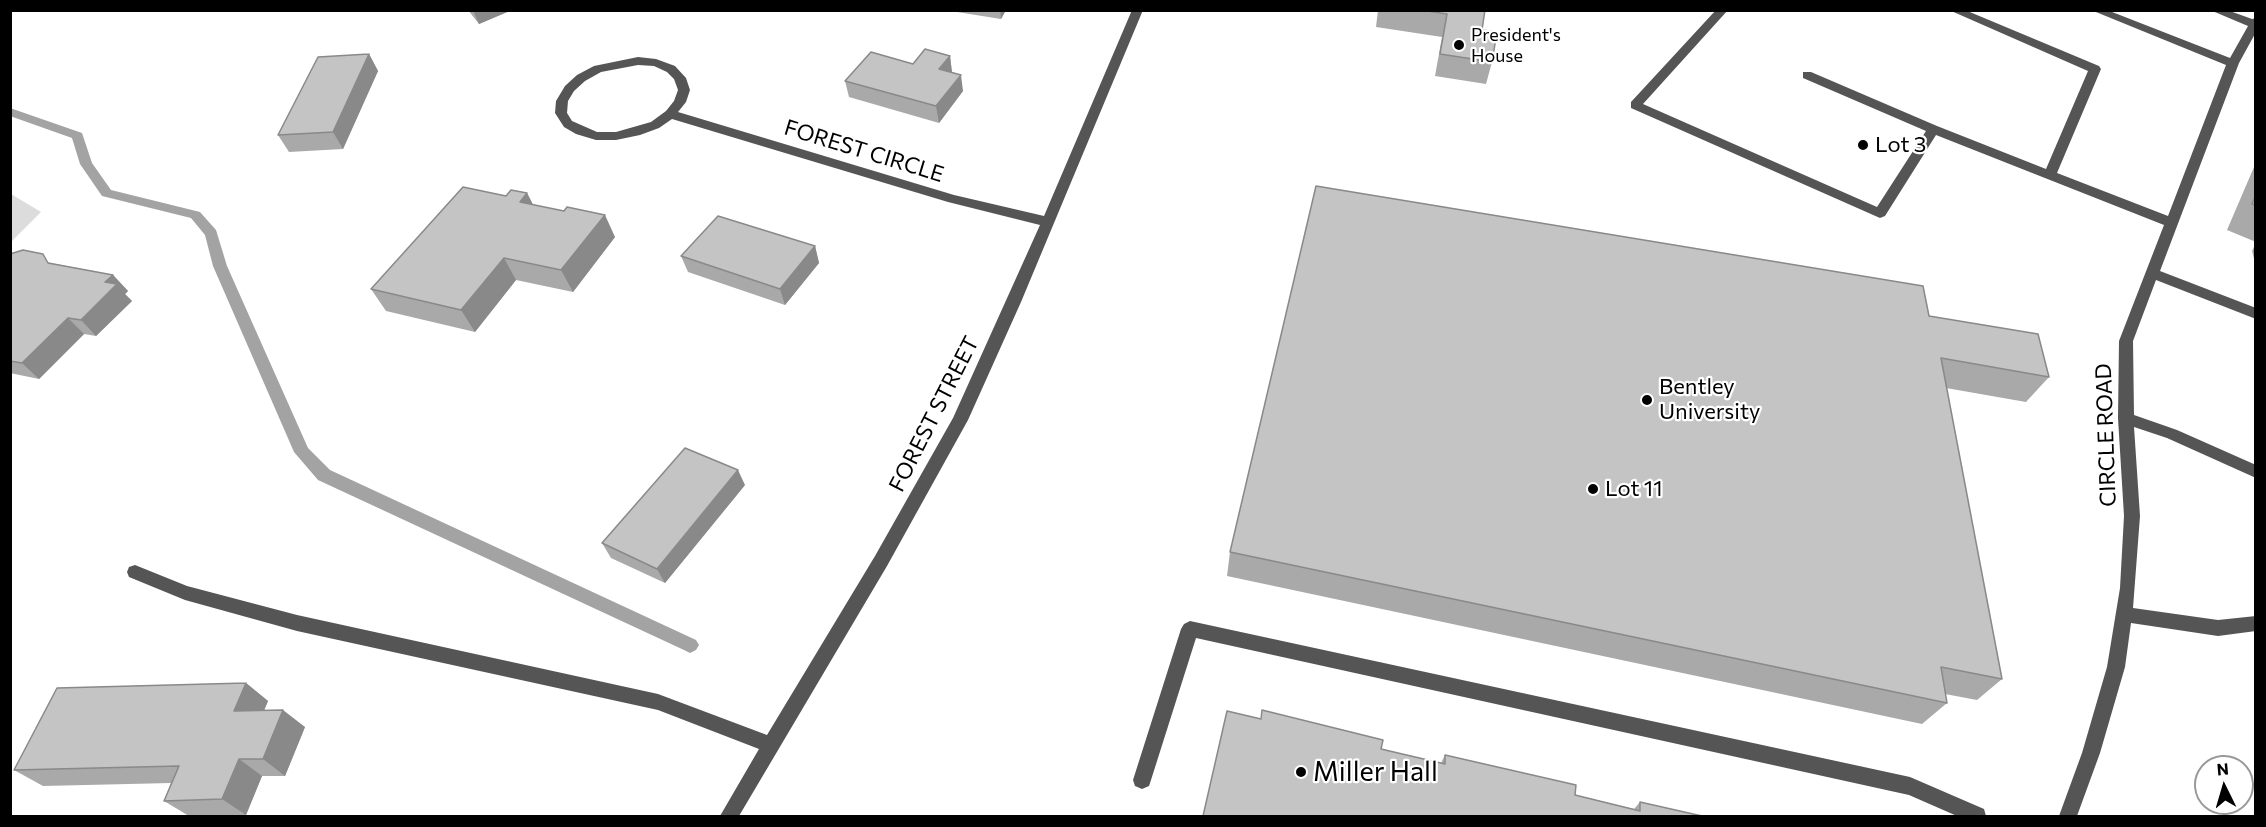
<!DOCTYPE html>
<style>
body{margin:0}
#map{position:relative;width:2266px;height:827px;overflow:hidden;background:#fff;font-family:Commissioner,sans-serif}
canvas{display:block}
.frame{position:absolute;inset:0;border:12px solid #000;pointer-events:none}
.north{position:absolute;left:2194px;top:755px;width:60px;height:60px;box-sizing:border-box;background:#fff;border:2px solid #999;border-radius:50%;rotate:355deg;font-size:16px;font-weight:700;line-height:24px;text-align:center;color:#000}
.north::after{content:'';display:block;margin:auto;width:21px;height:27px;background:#000;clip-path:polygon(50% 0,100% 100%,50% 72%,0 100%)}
</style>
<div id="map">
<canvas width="2266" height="827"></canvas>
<div class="frame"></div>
<div class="north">N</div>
</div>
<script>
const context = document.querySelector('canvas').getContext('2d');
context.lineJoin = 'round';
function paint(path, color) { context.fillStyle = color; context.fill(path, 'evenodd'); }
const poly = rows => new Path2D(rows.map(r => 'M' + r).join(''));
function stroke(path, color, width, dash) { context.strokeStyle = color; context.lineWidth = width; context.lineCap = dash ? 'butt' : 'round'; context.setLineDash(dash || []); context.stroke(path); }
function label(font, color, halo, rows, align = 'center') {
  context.font = font + ' Commissioner,sans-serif'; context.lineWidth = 4.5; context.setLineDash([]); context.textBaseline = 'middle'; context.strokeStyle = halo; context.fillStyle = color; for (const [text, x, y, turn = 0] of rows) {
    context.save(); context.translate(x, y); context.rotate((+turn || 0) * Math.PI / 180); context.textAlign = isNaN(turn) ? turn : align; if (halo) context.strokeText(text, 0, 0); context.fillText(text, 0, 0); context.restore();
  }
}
const green = poly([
 [11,194,41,212,11,242]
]);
const stream = poly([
 [10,108,82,133,92,163,111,190,200,212,216,230,227,266,308,448,330,470,696,640,699,645,696,650,690,653,684,650,318,480,294,452,213,266,205,235,191,218,102,196,80,164,72,138,10,116,10,108]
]);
const minor = poly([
 [1132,10,1143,10,1021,302,968,420,887,566,739,816,720,816,759,749,658,710,297,631,185,600,129,577,127,572,129,567,135,565,187,586,297,615,658,694,767,735,875,556,953,418,1040,225,948,202,672,119,659,128,640,135,616,140,596,140,576,134,564,127,555,113,556,101,565,86,577,75,594,66,638,57,656,59,675,66,686,78,690,90,686,102,678,112,954,195,1044,216,1132,10],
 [638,65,654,66,667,72,674,79,678,90,674,101,666,111,651,122,616,132,597,132,572,121,567,113,568,101,574,91,585,81,601,72,638,65],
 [1716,10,1728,10,1643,104,1877,207,1926,131,1803,78,1803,72,1811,72,1937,126,2046,169,2088,71,1949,10,1965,10,2099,66,2101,69,2057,173,2168,216,2226,65,2091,10,2107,10,2230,58,2248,26,2210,10,2227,10,2252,19,2256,18,2256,32,2239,63,2160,271,2256,308,2256,319,2156,280,2133,341,2134,415,2177,430,2256,465,2256,478,2167,438,2134,427,2140,516,2133,608,2218,620,2256,616,2256,631,2218,636,2131,623,2125,667,2100,753,2077,816,2059,816,2082,753,2107,667,2120,588,2124,516,2118,418,2119,341,2164,225,1936,135,1885,216,1880,218,1631,108,1631,102,1716,10],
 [1190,621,1910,777,1984,809,1986,816,1957,816,1909,795,1196,638,1151,780,1149,786,1142,789,1135,786,1133,780,1181,629,1184,624,1190,621]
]);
const wall = poly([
 [468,10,512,10,479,24],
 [957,10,1006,10,1001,19,957,12],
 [1378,10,1485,10,1482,30,1492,62,1486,84,1435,76,1442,37,1376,27],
 [369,54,378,71,343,149,289,152,278,135],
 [950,56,952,72,963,91,939,123,849,97,845,81],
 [2256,165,2256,242,2227,230,2254,167],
 [527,193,533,205,615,237,573,292,516,280,475,332,386,311,371,289,506,196],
 [2256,243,2256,266,2252,251],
 [815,246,819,263,785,305,688,272,681,256],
 [10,254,51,263,113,275,128,291,125,294,132,301,96,336,84,334,39,379,10,373],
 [1929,316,2049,377,2026,402,1946,388,2002,679,1977,700,1945,694,1947,703,1922,724,1227,576,1230,552],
 [745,485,665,583,611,558,602,543],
 [246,683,268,701,264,710,305,727,285,776,262,776,246,815,189,816,164,801,171,783,43,786,14,770],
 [1381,749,1441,763,1445,755,1575,795,1634,809,1640,802,1702,816,1203,816]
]);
const shadedWall = poly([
 [473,10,512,10,479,24],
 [1000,10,1006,10,1001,19],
 [369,54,378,71,343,149,333,132],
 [950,56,952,73,939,69],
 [961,75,963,91,939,123,936,106],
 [527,193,539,216,520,202],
 [605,215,615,237,573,292,561,270],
 [815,246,819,263,785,305,780,289],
 [504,258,516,280,475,332,461,310],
 [113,275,128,291,125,294,132,301,96,336,81,320,105,282],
 [68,318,84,334,39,379,22,363],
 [738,470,745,485,665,583,657,569],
 [246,683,268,701,257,728,234,711],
 [283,710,305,727,285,776,263,759],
 [239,759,262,776,246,815,222,799]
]);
const building = poly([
 [1421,10,1485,10,1482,30,1497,32,1492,62,1440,54,1447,14,1421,10],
 [925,49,950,56,939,69,961,75,936,106,845,81,871,52,913,64,925,49],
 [369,54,333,132,278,135,318,57,369,54],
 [1316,186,1923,286,1929,316,2038,334,2049,377,1941,358,2002,679,1941,667,1947,703,1230,552,1316,186],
 [463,187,506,196,511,190,527,193,520,202,564,211,567,207,605,215,561,270,504,258,461,310,371,289,463,187],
 [2256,195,2256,205,2252,204,2256,195],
 [718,216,815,246,780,289,681,256,718,216],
 [23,250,43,254,48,263,113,275,105,282,117,284,81,320,68,318,22,363,10,361,10,254,23,250],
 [685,448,738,470,657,569,602,543,685,448],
 [246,683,234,711,283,710,263,759,239,759,222,799,164,801,179,766,14,770,57,688,246,683],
 [1262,710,1383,740,1381,749,1445,764,1445,755,1576,785,1575,795,1640,811,1640,802,1702,816,1203,816,1227,711,1261,719,1262,710]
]);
const markers = [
 [1459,45,6,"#000"],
 [1863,145,6,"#000"],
 [1647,400,6,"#000"],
 [1593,489,6,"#000"],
 [1301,772,6,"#000"]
];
const farPoinames = [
 ["President's",1471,35],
 ["House",1471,56]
];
const poiNames = [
 ["Lot 3",1875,145],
 ["Bentley",1659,387],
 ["University",1659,412],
 ["Lot 11",1605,489]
];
const streetNames = [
 ["FOREST CIRCLE",864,151,17],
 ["FOREST STREET",934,414,-63],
 ["CIRCLE ROAD",2106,435,-92]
];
const nearPoinames = [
 ["Miller Hall",1313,772]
];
paint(green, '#dcdcdc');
paint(stream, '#a3a3a3');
paint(minor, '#555');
paint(wall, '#a9a9a9');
paint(shadedWall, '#898989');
paint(building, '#c4c4c4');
stroke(building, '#898989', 1.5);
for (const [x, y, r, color] of markers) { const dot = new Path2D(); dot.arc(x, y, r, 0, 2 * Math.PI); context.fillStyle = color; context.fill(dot); stroke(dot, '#fff', 2); }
label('18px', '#000', '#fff', farPoinames, 'left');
label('22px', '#000', '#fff', poiNames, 'left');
label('22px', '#000', '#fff', streetNames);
label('27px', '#000', '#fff', nearPoinames, 'left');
</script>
